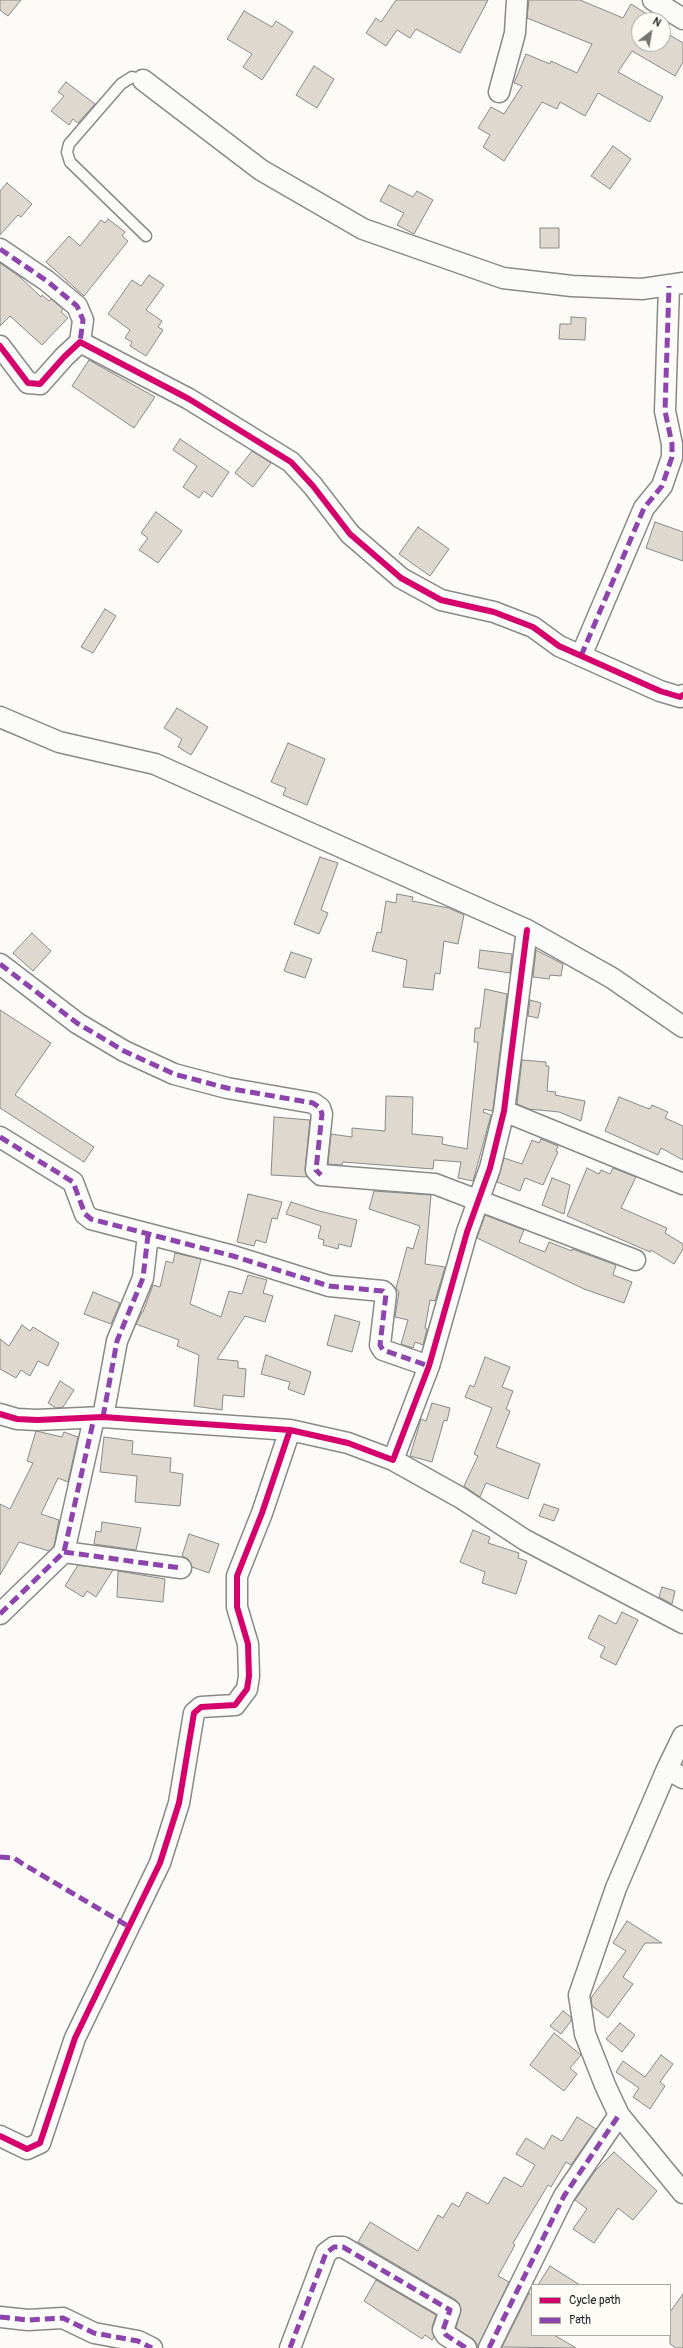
<!DOCTYPE html>
<style>
body{margin:0}
#map{position:relative;width:683px;height:2348px;overflow:hidden;background:#fcfbf8;font-family:Pangolin,sans-serif}
canvas{display:block}
.legend{position:absolute;left:531px;top:2284px;width:140px;height:52px;box-sizing:border-box;background:#fdfcf7;border:1px solid #a9a8a5;margin:0;padding:5px 7px;list-style:none;font-size:12px;color:#2b2b2b}
.legend li{display:flex;align-items:center;gap:8px;height:20px}
.legend b{width:20px;border:1px solid #a9a8a5}
.north{position:absolute;left:631px;top:12px;width:40px;height:40px;box-sizing:border-box;background:#fdfcf7;border:1px solid #a9a8a5;border-radius:50%;rotate:31deg;font-size:11px;font-weight:700;line-height:16px;text-align:center;color:#2b2b2b}
.north::after{content:'';display:block;margin:auto;width:14px;height:18px;background:#747473;clip-path:polygon(50% 0,100% 100%,50% 72%,0 100%)}
</style>
<div id="map">
<canvas width="683" height="2348"></canvas>
<ul class="legend">
<li><b style="height:5px;background:#d6006c"></b>Cycle path</li>
<li><b style="height:5px;background:#8e44ad"></b>Path</li>
</ul>
<div class="north">N</div>
</div>
<script>
const context = document.querySelector('canvas').getContext('2d');
context.lineJoin = 'round';
function paint(path, color) { context.fillStyle = color; context.fill(path, 'evenodd'); }
const poly = rows => new Path2D(rows.map(r => 'M' + r).join(''));
function stroke(path, color, width, dash) { context.strokeStyle = color; context.lineWidth = width; context.lineCap = dash ? 'butt' : 'round'; context.setLineDash(dash || []); context.stroke(path); }
const building = poly([
 [0,0,21,0,8,16,0,10,0,0],
 [396,0,488,0,460,53,416,29,410,38,397,30,386,46,366,33,376,18,381,22,396,0],
 [529,0,580,0,623,18,631,4,653,18,652,20,639,20,639,44,663,44,663,31,683,43,683,62,675,76,632,51,618,72,663,97,650,122,598,93,585,116,560,102,557,109,542,102,504,161,483,147,490,135,478,128,491,107,504,114,522,86,514,83,526,54,550,64,551,61,577,73,592,44,527,18,529,0],
 [244,11,272,27,276,21,293,32,262,80,243,67,252,54,227,39,244,11],
 [314,66,334,79,317,108,296,95,314,66],
 [66,82,95,104,78,123,73,119,69,125,51,111,64,96,58,92,66,82],
 [613,146,631,159,610,189,591,176,613,146],
 [7,183,32,204,21,217,18,215,0,235,0,191,7,183],
 [389,185,413,197,417,191,433,200,414,234,397,225,404,213,380,201,389,185],
 [108,219,125,232,122,236,128,241,84,296,46,262,69,236,80,246,101,220,105,223,108,219],
 [540,228,559,228,559,248,540,248,540,228],
 [0,263,20,277,41,297,42,295,49,301,51,299,63,309,61,312,68,318,42,345,10,316,0,326,0,263],
 [149,275,164,285,146,310,162,321,158,327,163,330,146,356,130,346,132,342,125,338,130,330,108,314,132,280,141,286,149,275],
 [571,317,586,318,585,340,559,339,560,324,571,324,571,317],
 [89,360,155,397,134,428,72,386,89,360],
 [180,439,229,472,212,497,204,491,199,498,183,487,197,466,173,450,180,439],
 [252,451,271,463,253,487,235,473,252,451],
 [156,512,182,531,158,563,139,550,148,538,141,533,156,512],
 [655,522,683,532,683,561,646,548,655,522],
 [418,527,449,549,430,576,399,554,418,527],
 [105,609,116,616,93,653,81,647,105,609],
 [177,708,208,727,191,755,178,747,182,739,164,728,177,708],
 [288,743,325,759,307,805,283,795,286,788,271,782,288,743],
 [320,857,338,863,321,910,328,913,319,934,294,924,320,857],
 [397,894,413,897,412,901,449,908,464,915,458,944,444,941,440,974,435,973,433,990,403,987,407,960,372,951,377,932,381,933,386,901,396,903,397,894],
 [32,933,51,951,33,971,13,953,32,933],
 [480,950,512,954,510,973,478,968,480,950],
 [536,950,563,964,561,976,550,975,549,979,533,977,536,950],
 [291,952,312,959,305,978,284,971,291,952],
 [485,989,507,994,493,1109,492,1111,484,1109,483,1112,491,1115,473,1181,458,1178,461,1162,434,1160,433,1169,343,1162,342,1165,328,1164,331,1134,352,1137,352,1128,385,1131,386,1096,413,1097,412,1134,443,1137,442,1144,467,1149,478,1042,474,1042,475,1028,480,1028,485,989],
 [530,1000,541,1003,538,1018,528,1016,530,1000],
 [0,1010,51,1043,15,1095,94,1147,84,1162,0,1108,0,1010],
 [522,1060,546,1062,546,1066,549,1066,547,1091,556,1092,555,1095,585,1101,581,1121,559,1112,529,1109,517,1104,522,1060],
 [619,1097,644,1107,650,1109,652,1105,668,1112,665,1118,683,1126,683,1160,661,1148,658,1155,605,1131,619,1097],
 [274,1117,310,1120,305,1169,307,1177,271,1175,274,1117],
 [541,1139,558,1146,556,1151,558,1152,543,1185,525,1178,520,1191,497,1182,504,1158,522,1164,532,1140,539,1143,541,1139],
 [587,1168,599,1174,601,1170,610,1174,613,1168,636,1177,621,1208,667,1228,665,1233,683,1244,683,1249,674,1264,651,1250,650,1252,567,1216,587,1168],
 [552,1178,570,1185,564,1214,542,1205,552,1178],
 [374,1191,431,1195,425,1264,445,1267,435,1301,430,1300,425,1328,427,1329,423,1345,415,1342,413,1348,401,1344,408,1320,395,1317,399,1292,396,1288,407,1247,413,1249,420,1226,369,1209,374,1191],
 [248,1194,282,1202,277,1219,272,1218,266,1243,256,1240,254,1246,237,1242,248,1194],
 [291,1202,319,1211,357,1220,351,1247,339,1244,338,1249,323,1245,324,1240,318,1238,321,1226,286,1214,291,1202],
 [485,1215,524,1230,519,1242,545,1252,549,1242,572,1251,572,1249,616,1265,613,1275,632,1282,624,1303,584,1289,477,1238,485,1215],
 [175,1253,201,1259,190,1304,221,1317,229,1291,242,1294,248,1275,267,1280,263,1293,273,1296,265,1322,245,1316,217,1359,238,1361,238,1368,246,1369,244,1397,223,1395,222,1410,194,1406,199,1355,177,1346,179,1340,136,1324,142,1312,143,1312,153,1285,160,1287,166,1261,173,1263,175,1253],
 [93,1292,120,1303,111,1324,84,1314,93,1292],
 [335,1315,360,1322,352,1352,327,1345,335,1315],
 [22,1325,30,1331,33,1327,59,1343,48,1366,38,1361,30,1376,21,1370,16,1378,0,1369,0,1339,9,1346,22,1325],
 [266,1355,311,1372,304,1395,288,1389,290,1382,261,1374,266,1355],
 [485,1357,510,1367,502,1387,513,1391,506,1409,510,1411,496,1447,540,1464,528,1499,486,1483,480,1497,464,1486,478,1456,474,1454,492,1408,465,1397,470,1385,474,1387,485,1357],
 [60,1381,74,1390,63,1407,56,1408,48,1403,60,1381],
 [432,1403,450,1408,447,1421,444,1420,432,1462,410,1456,421,1419,426,1421,432,1403],
 [36,1431,62,1437,64,1432,78,1437,68,1482,58,1478,41,1514,59,1520,54,1546,49,1551,19,1542,0,1575,0,1504,10,1509,33,1463,27,1461,36,1431],
 [104,1437,133,1441,132,1454,171,1458,170,1472,183,1474,180,1506,135,1502,137,1476,100,1472,104,1437],
 [544,1504,559,1509,554,1521,539,1516,544,1504],
 [102,1522,141,1528,136,1550,94,1544,96,1531,101,1532,102,1522],
 [473,1530,490,1537,488,1543,519,1553,518,1558,527,1561,516,1594,482,1583,485,1572,460,1562,473,1530],
 [189,1534,219,1544,209,1573,192,1567,188,1559,182,1556,189,1534],
 [78,1565,113,1570,96,1597,87,1591,83,1597,65,1586,78,1565],
 [118,1571,165,1579,163,1602,117,1597,118,1571],
 [662,1587,675,1591,672,1604,659,1597,662,1587],
 [622,1612,638,1620,616,1665,600,1657,605,1647,588,1638,599,1615,616,1624,622,1612],
 [627,1921,662,1943,645,1943,623,1977,633,1984,608,2018,592,2006,591,1998,626,1951,613,1943,627,1921],
 [563,2011,571,2017,571,2021,561,2034,550,2026,563,2011],
 [620,2023,635,2035,622,2052,606,2039,620,2023],
 [554,2033,581,2055,570,2068,577,2074,564,2091,530,2065,554,2033],
 [661,2055,673,2064,660,2082,665,2086,650,2109,633,2097,639,2088,616,2072,623,2061,645,2077,661,2055],
 [577,2117,596,2129,571,2165,566,2162,551,2187,548,2185,513,2243,515,2245,498,2276,509,2282,478,2346,473,2339,456,2328,461,2309,456,2300,358,2242,370,2222,418,2251,438,2215,443,2218,452,2203,459,2207,467,2192,488,2204,504,2177,522,2187,535,2165,516,2154,526,2138,544,2149,552,2135,562,2141,577,2117],
 [614,2152,657,2191,633,2220,618,2208,594,2243,573,2229,587,2209,575,2200,595,2171,614,2152],
 [550,2266,580,2285,538,2285,550,2266],
 [376,2280,436,2315,432,2327,434,2337,432,2340,425,2335,422,2339,364,2301,376,2280],
 [529,2293,532,2295,532,2335,554,2335,576,2348,502,2347,529,2293],
 [683,2294,683,2348,676,2348,670,2344,670,2312,683,2294]
]);
const lane = poly([
 [143,80,132,77,121,84,69,144,67,152,70,162,146,236]
]);
const street = poly([
 [653,0,683,19],
 [143,80,261,170,363,229,503,278,572,286,642,289,683,283],
 [499,92,515,33,517,0],
 [0,249,47,281,77,306,83,320,80,342],
 [0,346,28,383,40,384,64,357,80,342,189,399,291,462,313,486,350,534,401,578,441,600,494,612,533,627,559,646,660,691,680,697,683,695],
 [581,656,644,508,662,486,672,457,672,444,665,411,669,286],
 [0,717,59,742,155,764,527,930,612,978,683,1027],
 [0,964,77,1023,124,1051,174,1074,227,1088,313,1103,320,1108,322,1114,316,1170,321,1175,435,1184,635,1260],
 [504,1111,683,1184],
 [0,1137,73,1182,85,1214,91,1219,233,1256,329,1286,383,1291,386,1294,380,1345,383,1350,429,1366],
 [0,1414,17,1419,37,1420,103,1417,290,1430,348,1443,393,1460,429,1366,467,1232,490,1168,504,1111,527,930],
 [103,1417,117,1341,143,1278,148,1235],
 [393,1460,461,1498,525,1540,683,1623],
 [64,1552,181,1568],
 [0,1614,64,1552,94,1418],
 [683,1736,667,1769,616,1888,579,1995,585,2034,605,2085,619,2115,683,2193],
 [667,1769,683,1778],
 [0,2136,27,2149,40,2143,75,2038,160,1863,179,1803,194,1713,201,1707,235,1705,247,1689,249,1676,248,1644,237,1607,237,1576,262,1513,290,1430],
 [0,2317,28,2320,63,2318,94,2333,138,2341,152,2348],
 [290,2348,326,2253,334,2247,343,2247,450,2310,443,2330,446,2335,466,2348],
 [489,2348,564,2196,619,2115]
]);
const quiet = poly([
 [0,249,47,281,77,306,83,320,80,342],
 [581,656,644,508,662,486,672,457,672,444,665,411,669,286],
 [0,964,77,1023,124,1051,174,1074,227,1088,313,1103,320,1108,322,1114,316,1170,321,1175],
 [0,1137,73,1182,85,1214,91,1219,233,1256,329,1286,383,1291,386,1294,380,1345,383,1350,429,1366],
 [103,1417,117,1341,143,1278,148,1235],
 [64,1552,181,1568],
 [0,1614,64,1552,94,1418],
 [0,1857,14,1858,23,1864,128,1926],
 [0,2317,28,2320,63,2318,94,2333,138,2341,152,2348],
 [290,2348,326,2253,334,2247,343,2247,450,2310,443,2330,446,2335,466,2348],
 [489,2348,564,2196,619,2115]
]);
const cycleway = poly([
 [0,346,28,383,40,384,64,357,80,342,189,399,291,462,313,486,350,534,401,578,441,600,494,612,533,627,559,646,660,691,680,697,683,695],
 [0,1414,17,1419,37,1420,103,1417,290,1430,348,1443,393,1460,429,1366,467,1232,490,1168,504,1111,527,930],
 [0,2136,27,2149,40,2143,75,2038,160,1863,179,1803,194,1713,201,1707,235,1705,247,1689,249,1676,248,1644,237,1607,237,1576,262,1513,290,1430]
]);
paint(building, '#dfd8ce');
stroke(building, '#898987', 1);
stroke(lane, '#898987', 13);
stroke(street, '#898987', 23);
stroke(lane, '#fbfbf9', 10);
stroke(street, '#fbfbf9', 20);
stroke(quiet, '#8e44ad', 5, [10, 5]);
stroke(cycleway, '#d6006c', 6);
</script>
